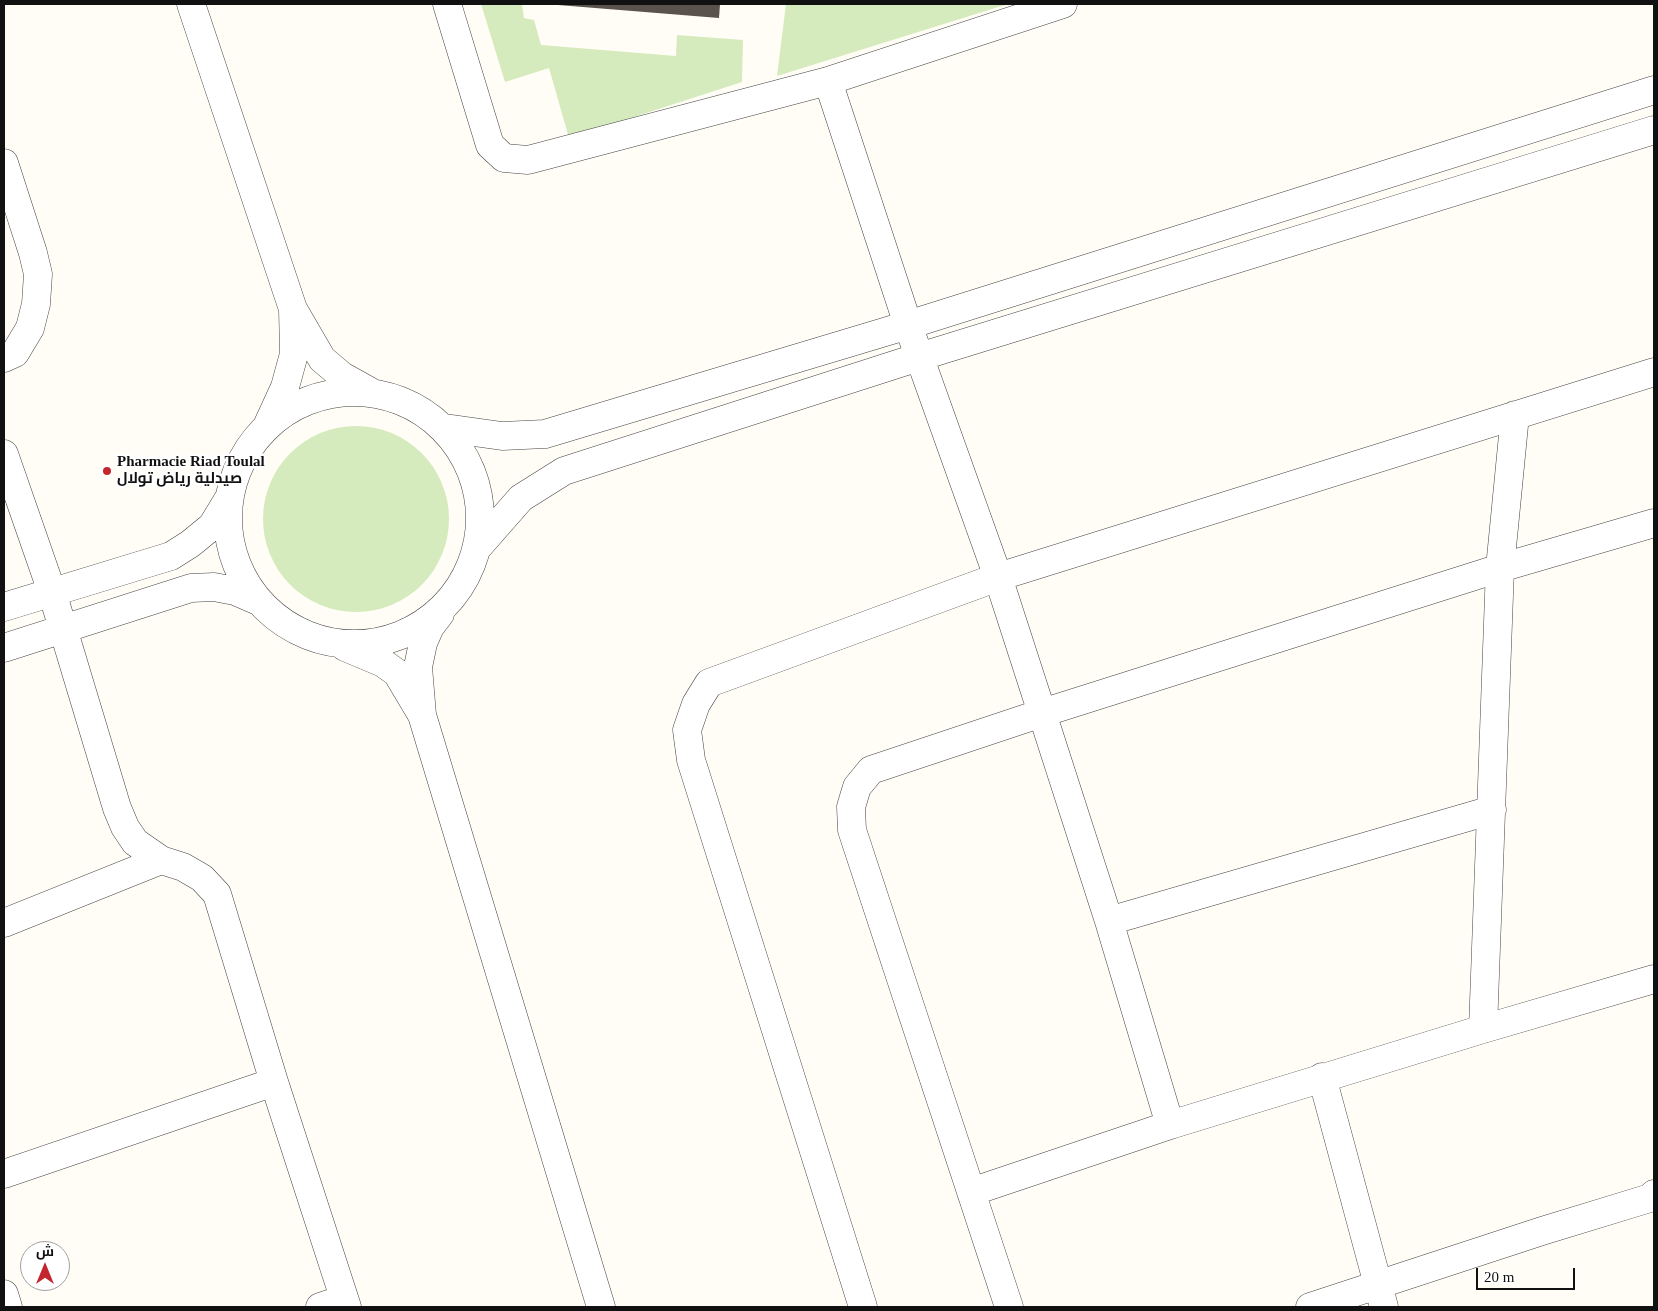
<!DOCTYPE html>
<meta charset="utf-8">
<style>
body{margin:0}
#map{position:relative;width:1658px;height:1311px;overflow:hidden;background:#fffdf5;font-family:"Times New Roman",Cairo,serif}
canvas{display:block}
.frame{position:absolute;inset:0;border:5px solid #111;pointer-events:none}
.north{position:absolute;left:20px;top:1241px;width:50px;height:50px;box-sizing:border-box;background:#fff;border:1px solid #a0a0a0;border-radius:50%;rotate:0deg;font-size:14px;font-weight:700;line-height:20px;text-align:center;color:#111}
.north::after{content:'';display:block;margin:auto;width:18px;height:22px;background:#c4262e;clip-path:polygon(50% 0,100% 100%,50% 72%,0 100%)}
.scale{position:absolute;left:1476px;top:1268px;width:99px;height:22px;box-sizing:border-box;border:2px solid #111;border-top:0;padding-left:6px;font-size:15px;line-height:18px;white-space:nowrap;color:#111;-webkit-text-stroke:4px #fff;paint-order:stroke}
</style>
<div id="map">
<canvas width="1658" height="1311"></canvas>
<div class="frame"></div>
<div class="north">ش</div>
<div class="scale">20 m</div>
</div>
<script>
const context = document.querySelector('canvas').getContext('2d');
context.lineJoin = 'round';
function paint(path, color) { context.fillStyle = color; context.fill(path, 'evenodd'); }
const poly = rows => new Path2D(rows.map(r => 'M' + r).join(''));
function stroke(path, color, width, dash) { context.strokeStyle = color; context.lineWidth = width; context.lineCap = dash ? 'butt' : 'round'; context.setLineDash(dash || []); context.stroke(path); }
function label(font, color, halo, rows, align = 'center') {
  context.font = font + ' "Times New Roman",Cairo,serif'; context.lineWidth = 5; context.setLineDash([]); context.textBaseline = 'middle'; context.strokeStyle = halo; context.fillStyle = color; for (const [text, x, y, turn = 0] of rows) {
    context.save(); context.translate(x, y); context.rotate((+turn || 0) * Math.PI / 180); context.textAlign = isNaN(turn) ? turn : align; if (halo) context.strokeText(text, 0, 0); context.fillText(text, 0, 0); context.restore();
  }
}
const green = poly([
 [481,4,522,4,524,18,534,20,541,45,676,56,677,35,743,40,742,82,569,138,549,68,505,82],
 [786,4,1008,4,777,76],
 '263 519a93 93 0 1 1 186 0a93 93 0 1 1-186 0Z'
]);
const building = poly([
 [558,4,720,4,719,18,558,5]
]);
const street = poly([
 [191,4,293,309],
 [447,4,490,145,504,158,528,160,828,81,1063,4],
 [828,81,908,325,998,577,1042,713,1109,921,1170,1125],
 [4,163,33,253,38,274,36,304,30,328,15,353,4,358],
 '228 518a126 126 0 1 1 252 0a126 126 0 1 1-252 0Z',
 [268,424,285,387,294,354,293,309,322,359,342,376,369,391],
 [445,428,502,436,545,434,908,325,1654,90],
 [4,454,52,592,117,808,125,827,135,842,161,860,183,867,202,878,217,894,274,1082,347,1307],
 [478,547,521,498,564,471,919,357,1654,130],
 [4,607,171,556,190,544,212,526,229,498],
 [345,647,383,663,397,673,422,715,418,667,423,643,430,627,440,614],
 [4,648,191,588,214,587,235,591,258,601],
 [422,715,601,1307],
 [1109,921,1492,810],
 [4,923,161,860],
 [1483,1029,1500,568,1515,415],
 [1322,1077,1384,1307],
 [4,1174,274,1082],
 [971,1192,1170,1125,1483,1029,1654,979],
 [4,1294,8,1307],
 [320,1307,344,1299],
 [863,1307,691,760,687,730,696,704,709,683,998,577,1654,372],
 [1009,1307,852,830,851,807,857,787,871,770,1042,713,1500,568,1654,523],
 [1310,1307,1542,1231,1650,1198,1654,1194]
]);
const markers = [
 [107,471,5,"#c4262e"]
];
const poiNames = [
 ["Pharmacie Riad Toulal",117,462],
 ["صيدلية رياض تولال",117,479]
];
paint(green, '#d5ebbd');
paint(building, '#5a524d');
stroke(street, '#444', 29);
stroke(street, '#fff', 28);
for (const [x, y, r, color] of markers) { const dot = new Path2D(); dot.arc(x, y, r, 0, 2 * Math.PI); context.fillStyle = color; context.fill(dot); stroke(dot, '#fff', 2); }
label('bold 15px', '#111', '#fff', poiNames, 'left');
</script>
